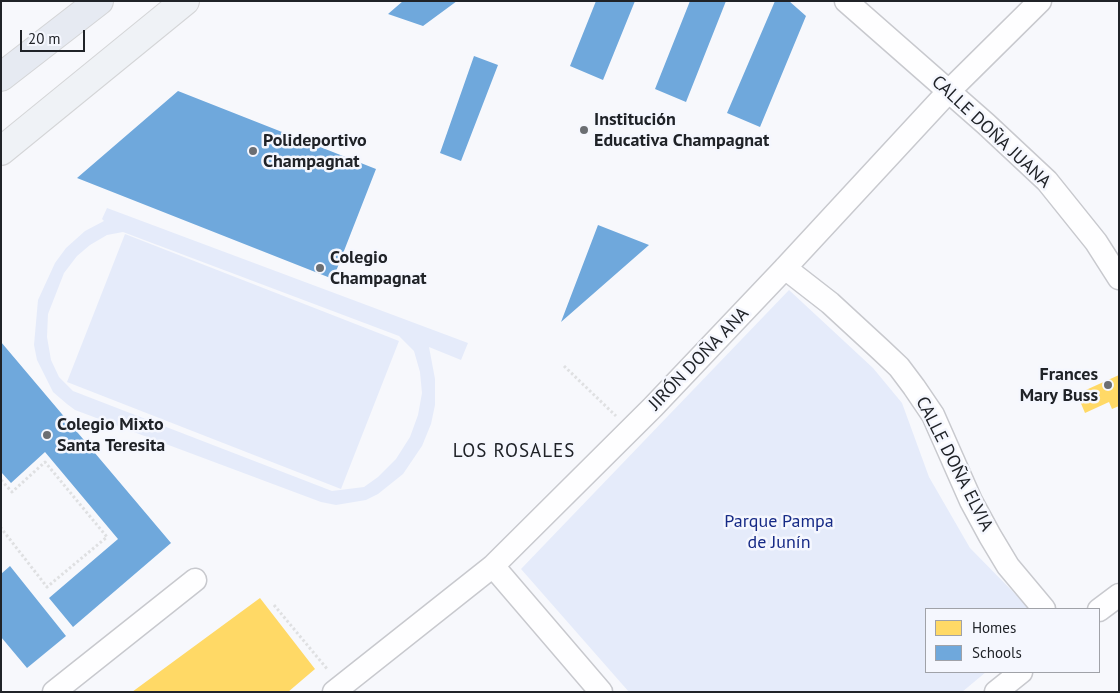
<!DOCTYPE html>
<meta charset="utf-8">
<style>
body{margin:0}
#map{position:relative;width:1120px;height:693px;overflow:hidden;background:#f7f8fc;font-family:"PT Sans",sans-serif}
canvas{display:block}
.frame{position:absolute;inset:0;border:2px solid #202328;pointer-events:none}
.legend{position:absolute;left:925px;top:608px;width:175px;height:65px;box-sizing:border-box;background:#f5f7fe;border:1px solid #a0a2a8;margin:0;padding:6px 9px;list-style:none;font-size:15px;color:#202328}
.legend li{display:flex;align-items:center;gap:10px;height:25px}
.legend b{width:25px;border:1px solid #a0a2a8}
.scale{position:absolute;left:20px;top:30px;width:65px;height:22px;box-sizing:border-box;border:2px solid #202328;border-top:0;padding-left:6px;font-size:15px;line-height:18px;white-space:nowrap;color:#202328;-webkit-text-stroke:4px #f5f7fe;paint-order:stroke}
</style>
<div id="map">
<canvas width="1120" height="693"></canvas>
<div class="frame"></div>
<ul class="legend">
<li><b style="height:14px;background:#ffd966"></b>Homes</li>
<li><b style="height:14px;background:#6fa8dc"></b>Schools</li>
</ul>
<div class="scale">20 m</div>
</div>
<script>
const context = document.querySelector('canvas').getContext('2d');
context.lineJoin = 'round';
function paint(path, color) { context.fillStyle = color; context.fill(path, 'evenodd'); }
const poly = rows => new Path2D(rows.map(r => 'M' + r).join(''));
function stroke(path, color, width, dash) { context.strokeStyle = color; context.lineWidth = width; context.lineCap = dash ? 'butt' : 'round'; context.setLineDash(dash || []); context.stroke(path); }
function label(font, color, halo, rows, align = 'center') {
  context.font = font + ' "PT Sans",sans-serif'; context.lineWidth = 5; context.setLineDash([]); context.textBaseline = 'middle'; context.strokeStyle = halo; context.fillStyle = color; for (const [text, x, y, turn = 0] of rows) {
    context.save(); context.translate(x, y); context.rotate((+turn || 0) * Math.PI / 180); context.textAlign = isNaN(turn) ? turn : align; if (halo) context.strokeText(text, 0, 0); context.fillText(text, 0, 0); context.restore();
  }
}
const green = poly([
 [107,208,468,343,461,360,429,347,435,379,435,405,431,424,422,446,403,474,378,494,366,500,336,505,321,502,75,410,67,404,53,392,37,360,34,345,38,300,55,263,66,248,85,231,104,221,102,219],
 [123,232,399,336,414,351,420,372,422,393,418,415,410,437,396,459,378,477,364,487,332,491,73,391,59,377,51,360,47,337,48,314,64,273,77,256,90,245,107,235],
 [125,234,399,341,341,489,67,382],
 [789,290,873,368,902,403,929,477,970,548,1030,609,926,609,926,672,986,672,962,692,629,692,521,569]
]);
const homes = poly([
 [1119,375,1119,406,1112,409,1109,402,1085,413,1077,394],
 [260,598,315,669,288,692,132,692]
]);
const schools = poly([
 [403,1,457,1,423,26,388,14],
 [596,1,635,1,603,80,570,66],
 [690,1,726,1,686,102,655,89],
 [775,1,789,1,806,16,760,127,727,113],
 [474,56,498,65,461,161,440,153],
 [178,91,376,169,333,279,77,178],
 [598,225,649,245,561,322],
 [1,342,171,543,73,627,49,598,118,539,45,452,11,483,1,472],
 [10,566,66,636,27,668,1,637,1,574]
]);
const path = poly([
 [564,366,616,416],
 [1,480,12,492,45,462,107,537,47,587,1,528],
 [274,605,328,670]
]);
const minor = poly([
 [846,1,986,124,1047,181,1096,242,1119,278],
 [785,268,830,303,881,350,899,367,914,387,933,415,971,501,990,536,1008,566,1044,609],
 [493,566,601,692],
 [1099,610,1119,595],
 [54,692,195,580],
 [334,692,493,566,653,407,785,268,948,92,1040,1],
 [996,692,1021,672]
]);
const major = poly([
 [1,151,185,1]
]);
const highway = poly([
 [1,77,99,1]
]);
const markers = [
 [584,130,5,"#6b6e72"],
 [253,151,5,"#6b6e72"],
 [320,268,5,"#6b6e72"],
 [1108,385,5,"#6b6e72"],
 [47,435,5,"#6b6e72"]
];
const poiNames = [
 ["Institución",594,120],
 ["Educativa Champagnat",594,141],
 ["Polideportivo",263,141],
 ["Champagnat",263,162],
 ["Colegio",330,258],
 ["Champagnat",330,279],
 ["Frances",1098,375,"right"],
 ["Mary Buss",1098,396,"right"],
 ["Colegio Mixto",57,425],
 ["Santa Teresita",57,446]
];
const streetNames = [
 ["CALLE DOÑA JUANA",991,132,43],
 ["JIRÓN DOÑA ANA",699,359,-46],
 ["CALLE DOÑA ELVIA",954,464,63]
];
const parkNames = [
 ["Parque Pampa",779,522],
 ["de Junín",779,543]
];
const neighbourhoodNames = [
 ["LOS ROSALES",514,452]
];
paint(green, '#e5ebfa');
paint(homes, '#ffd966');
paint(schools, '#6fa8dc');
stroke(minor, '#c8c9ce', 25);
stroke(major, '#d4d5d7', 30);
stroke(highway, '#d4d5d7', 30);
stroke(path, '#dfe0e2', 3, [2.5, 2.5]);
stroke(minor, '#fefeff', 22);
stroke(major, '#eff2f6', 28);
stroke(highway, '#e6eaf2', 28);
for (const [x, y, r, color] of markers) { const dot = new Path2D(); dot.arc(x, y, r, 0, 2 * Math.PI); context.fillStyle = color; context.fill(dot); stroke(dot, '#f5f7fe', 2); }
label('bold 18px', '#202328', '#f5f7fe', poiNames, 'left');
label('18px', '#202328', '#f5f7fe', streetNames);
label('18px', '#162a86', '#f5f7fe', parkNames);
context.letterSpacing = '1px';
label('19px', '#202328', '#f5f7fe', neighbourhoodNames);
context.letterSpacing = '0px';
</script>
